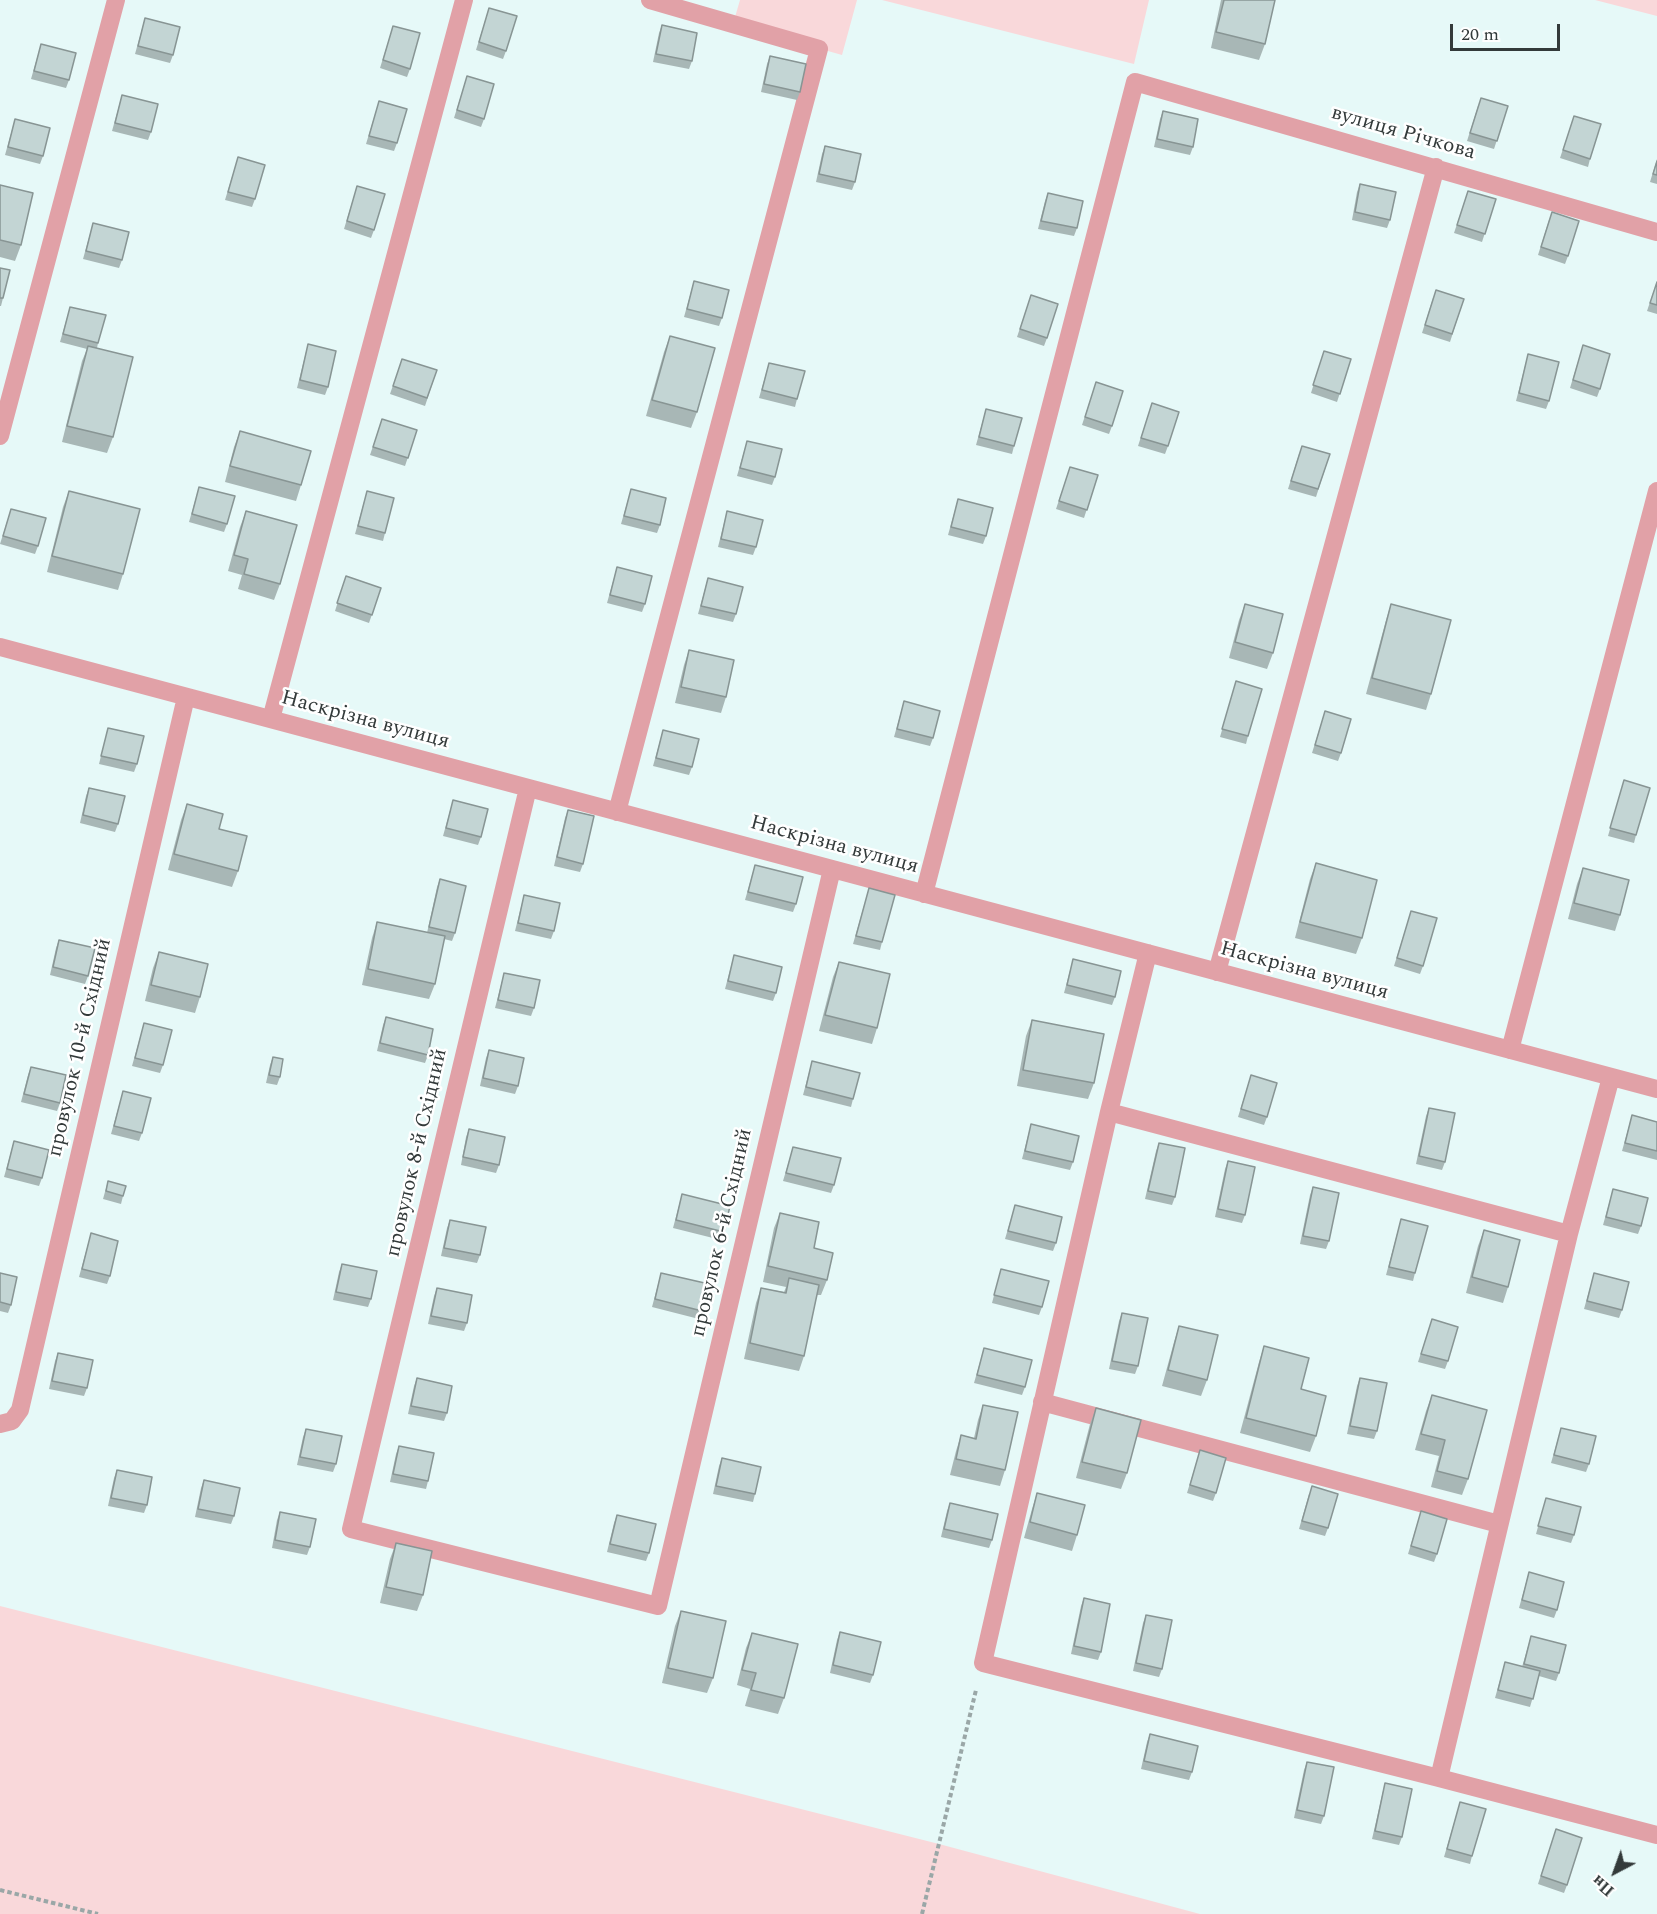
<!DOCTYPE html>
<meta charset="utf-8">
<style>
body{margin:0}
#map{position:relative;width:1657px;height:1914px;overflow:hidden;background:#e6f9f8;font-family:Spectral,serif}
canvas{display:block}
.north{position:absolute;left:1585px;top:1842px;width:60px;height:60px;-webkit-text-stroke:4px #fff;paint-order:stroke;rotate:221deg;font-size:16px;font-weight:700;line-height:24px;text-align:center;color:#333a3a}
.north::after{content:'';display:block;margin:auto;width:21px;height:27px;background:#333a3a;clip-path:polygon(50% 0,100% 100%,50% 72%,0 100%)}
.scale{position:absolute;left:1450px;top:24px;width:110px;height:27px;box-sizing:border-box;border:3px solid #333a3a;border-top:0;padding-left:8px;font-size:18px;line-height:21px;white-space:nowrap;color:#333a3a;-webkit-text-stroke:4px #fff;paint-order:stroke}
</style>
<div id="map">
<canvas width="1657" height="1914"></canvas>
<div class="north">Пн</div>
<div class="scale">20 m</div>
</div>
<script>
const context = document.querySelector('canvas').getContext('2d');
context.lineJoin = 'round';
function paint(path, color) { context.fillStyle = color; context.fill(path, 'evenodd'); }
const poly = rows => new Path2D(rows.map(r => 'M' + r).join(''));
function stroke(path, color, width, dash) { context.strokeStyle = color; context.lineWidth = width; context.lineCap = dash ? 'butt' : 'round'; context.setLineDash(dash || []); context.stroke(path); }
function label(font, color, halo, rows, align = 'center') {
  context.font = font + ' Spectral,serif'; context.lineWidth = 5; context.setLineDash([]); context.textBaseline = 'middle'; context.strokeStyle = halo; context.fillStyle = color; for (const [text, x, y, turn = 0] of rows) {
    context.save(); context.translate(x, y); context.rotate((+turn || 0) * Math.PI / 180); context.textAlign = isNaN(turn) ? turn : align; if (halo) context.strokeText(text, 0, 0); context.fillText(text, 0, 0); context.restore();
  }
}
const green = poly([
 [740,0,857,0,842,55,733,24],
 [882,0,1149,0,1134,64],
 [1595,0,1657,0,1657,16],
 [0,1606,939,1844,1200,1914,0,1914]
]);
const path = poly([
 [0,1890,98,1914],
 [922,1914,976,1690]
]);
const minor = poly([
 [0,436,116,0],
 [0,647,1657,1089],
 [271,719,464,0],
 [528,788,351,1529,658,1606,832,869],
 [617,812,819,49,650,0],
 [924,894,1135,82,1657,232],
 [1148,953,1109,1112,983,1663,1439,1778],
 [1217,972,1436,167],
 [1510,1050,1657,491],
 [1611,1077,1569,1234,1439,1778,1657,1835],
 [1109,1112,1569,1234],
 [1042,1402,1499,1524],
 [0,1424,12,1421,20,1410,186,697]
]);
const wall = poly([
 [1221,0,1275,0,1265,44,1259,60,1211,48],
 [489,8,506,51,503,59,476,50],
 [145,18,173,55,170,63,135,54],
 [662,25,692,61,689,69,653,62,659,33],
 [393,26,410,69,407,77,380,68],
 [41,44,69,80,66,88,31,79],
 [770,56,800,92,797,100,761,92,767,64],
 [467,76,484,119,481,127,454,118],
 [122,95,151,132,148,140,112,131],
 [379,101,397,143,394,151,366,144],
 [1478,106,1508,106,1494,149,1467,141],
 [1163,111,1193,147,1190,155,1154,147,1160,119],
 [1574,116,1590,159,1588,167,1560,158],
 [15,119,43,156,40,164,5,155],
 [825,146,855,182,852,190,816,182,822,154],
 [238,157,255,199,252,207,225,200],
 [1657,159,1657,184,1650,182],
 [1360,184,1390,220,1387,228,1352,220,1357,192],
 [0,185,21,245,15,261,0,257],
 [357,186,374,230,371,238,344,229],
 [1468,191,1496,199,1482,242,1454,233],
 [1048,193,1077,228,1074,236,1038,229,1045,201],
 [1549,220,1568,256,1565,264,1538,255],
 [93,223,122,260,119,268,83,259],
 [0,268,3,298,1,306,0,306],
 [694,281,722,318,719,326,684,317],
 [1657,281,1657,314,1647,311],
 [1031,295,1047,338,1044,346,1017,337],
 [1433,298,1464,299,1450,342,1422,333],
 [70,307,98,343,97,348,113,437,107,453,62,442,82,361,87,349,60,342],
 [670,336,697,412,691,428,646,416,664,352],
 [308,344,328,387,325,395,297,388],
 [1583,345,1600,389,1597,397,1570,388],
 [1324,351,1351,359,1337,402,1311,393],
 [1528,354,1549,401,1546,409,1516,401],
 [402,359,437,370,425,406,390,394],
 [769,363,797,399,795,407,759,398],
 [1096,382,1112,426,1109,434,1082,425],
 [1152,403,1168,446,1165,454,1138,446],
 [986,409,1014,446,1012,454,976,445],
 [382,419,417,430,405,466,370,455],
 [240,431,301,485,296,501,225,482,234,447],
 [747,441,775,477,772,485,737,476],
 [1299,454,1330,454,1316,497,1288,489],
 [1070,467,1098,475,1084,518,1056,509],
 [199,487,227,524,224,532,189,522],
 [631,489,660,525,657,533,621,524],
 [69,491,123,574,118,590,47,572,63,507],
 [367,491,385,533,383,541,355,534],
 [958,499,986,536,983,544,948,535],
 [11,509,38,546,35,554,0,544],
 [246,511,280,584,274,600,238,589,242,575,228,571,240,527],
 [727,511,756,547,753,555,718,547],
 [617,567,645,604,642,612,607,603],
 [346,576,381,588,369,623,335,611],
 [708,578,736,614,733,622,698,614],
 [1245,604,1273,653,1267,669,1229,658,1239,620],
 [1391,604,1431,694,1426,710,1366,694,1386,620],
 [689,650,726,697,721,713,675,703,684,665],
 [1236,681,1248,736,1246,744,1220,737],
 [904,701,933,738,930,746,894,737],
 [1325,711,1341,753,1338,761,1312,753],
 [108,728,137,764,134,772,99,764],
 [663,730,692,767,689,775,653,766],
 [1624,780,1636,835,1634,843,1608,836],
 [89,788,118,824,115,832,80,823,86,796],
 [453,800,481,837,478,845,443,836],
 [187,804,219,829,238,871,232,887,168,870,181,820],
 [568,810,583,864,580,872,554,866,565,818],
 [1316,863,1362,938,1356,954,1295,938,1310,879],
 [755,865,796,904,793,912,745,900],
 [1583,868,1620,915,1615,931,1568,919,1577,884],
 [440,879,455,933,452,941,444,939,435,984,429,999,362,985,372,938,377,922,427,933,437,887],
 [869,888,882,942,880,950,853,944],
 [524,895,554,931,551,939,515,931],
 [1411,911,1423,966,1420,974,1394,966],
 [59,940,88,976,85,984,50,975,56,948],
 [159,952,200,997,195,1013,145,1001,153,968],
 [734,955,776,993,773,1001,725,989],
 [1073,959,1115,997,1112,1005,1064,993],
 [839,962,877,1028,872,1044,819,1031,833,977],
 [504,973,534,1008,531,1016,495,1008,502,981],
 [386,1017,428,1055,425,1063,377,1051,383,1025],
 [1032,1020,1094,1083,1088,1099,1017,1086,1026,1036],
 [144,1023,163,1065,160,1073,132,1066],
 [489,1050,518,1086,515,1094,480,1086,486,1058],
 [273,1057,280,1077,277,1085,266,1083,270,1065],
 [812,1061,853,1099,851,1107,803,1095],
 [31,1067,60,1103,57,1111,21,1102,28,1075],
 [1251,1075,1267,1117,1264,1125,1238,1117],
 [123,1091,142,1133,139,1141,111,1134],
 [1429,1108,1445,1162,1442,1170,1416,1164,1426,1116],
 [1632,1115,1657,1122,1657,1160,1622,1151],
 [1031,1124,1073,1162,1070,1170,1022,1159],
 [469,1129,499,1165,496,1173,461,1165,466,1137],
 [14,1141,42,1178,39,1186,4,1177],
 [1159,1143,1175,1197,1172,1205,1145,1199,1156,1151],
 [793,1147,834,1185,831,1193,783,1181],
 [1228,1161,1245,1215,1242,1223,1215,1217,1225,1169],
 [108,1181,123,1196,121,1204,103,1199],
 [1313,1187,1329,1241,1326,1249,1300,1244,1310,1195],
 [1613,1189,1641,1226,1638,1234,1603,1225],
 [682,1194,724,1232,721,1240,673,1228],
 [1015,1205,1056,1243,1053,1251,1005,1239],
 [780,1213,814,1248,827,1280,821,1295,817,1295,804,1356,799,1371,744,1359,756,1303,761,1288,784,1292,786,1287,763,1282,774,1228],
 [1401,1219,1415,1273,1413,1281,1386,1275],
 [450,1220,480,1255,477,1263,441,1256,447,1228],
 [1484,1230,1508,1287,1503,1303,1466,1293,1478,1246],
 [91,1233,110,1276,107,1284,79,1277],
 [342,1264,371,1299,368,1307,333,1300,339,1272],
 [1001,1269,1042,1307,1039,1315,992,1303],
 [0,1273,11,1305,8,1313,0,1311],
 [661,1273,702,1311,699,1319,652,1307],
 [1594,1273,1622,1310,1619,1318,1584,1309],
 [437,1288,467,1323,464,1331,428,1324,434,1296],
 [1122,1313,1138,1366,1135,1374,1109,1369,1119,1321],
 [1432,1319,1448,1361,1445,1369,1418,1362],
 [1179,1326,1207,1380,1201,1396,1162,1386,1174,1342],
 [1264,1346,1301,1389,1316,1436,1310,1452,1240,1433,1259,1362],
 [984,1348,1025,1387,1022,1395,974,1383],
 [58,1353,87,1388,84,1396,49,1389,55,1361],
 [417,1378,447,1413,444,1421,408,1414,414,1386],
 [1360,1378,1377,1431,1374,1439,1347,1434,1357,1386],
 [1432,1395,1468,1479,1462,1495,1431,1487,1439,1456,1415,1450,1426,1411],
 [983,1405,1005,1470,1000,1486,950,1475,956,1451,961,1435,974,1438,978,1420],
 [1096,1408,1127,1473,1121,1489,1076,1478,1090,1424],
 [1561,1428,1589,1464,1586,1472,1551,1463],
 [306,1429,336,1464,333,1472,297,1465,303,1437],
 [399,1446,428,1481,426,1489,390,1482,396,1454],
 [1200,1450,1216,1493,1213,1501,1187,1493],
 [722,1458,755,1494,753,1502,713,1494,719,1466],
 [117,1470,147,1505,144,1513,108,1506,114,1478],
 [204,1480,234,1516,231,1524,195,1517,201,1488],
 [1037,1493,1077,1535,1072,1551,1024,1538,1032,1509],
 [1309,1494,1328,1528,1325,1536,1299,1529],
 [1546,1498,1574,1535,1571,1543,1536,1534],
 [950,1503,992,1540,989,1548,941,1537,947,1511],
 [1421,1511,1437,1554,1434,1562,1408,1554],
 [280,1512,310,1547,307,1555,272,1548,277,1520],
 [617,1515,649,1553,646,1561,607,1552,614,1523],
 [396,1543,423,1595,417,1611,380,1603,390,1559],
 [1529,1572,1557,1610,1554,1618,1519,1608],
 [1084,1598,1101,1652,1098,1660,1071,1654,1081,1606],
 [681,1611,713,1678,707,1693,662,1683,675,1626],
 [1146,1615,1162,1669,1159,1677,1133,1671,1143,1623],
 [840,1632,873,1675,870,1683,830,1673,837,1640],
 [752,1633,784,1698,778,1714,745,1706,750,1689,737,1685,746,1648],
 [1531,1636,1559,1673,1556,1681,1539,1676,1530,1707,1495,1698,1505,1662,1522,1667],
 [1150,1734,1192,1772,1189,1780,1141,1769,1147,1742],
 [1307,1762,1324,1816,1321,1824,1294,1818,1304,1770],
 [1385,1783,1402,1837,1399,1845,1372,1839,1383,1791],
 [1460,1802,1472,1856,1470,1864,1444,1857],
 [1556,1829,1567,1885,1564,1893,1538,1884]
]);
const building = poly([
 [1224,0,1275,0,1265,44,1216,32,1224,0],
 [489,8,517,16,506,51,479,42,489,8],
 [145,18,180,27,173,55,138,46,145,18],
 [662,25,697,33,692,61,656,54,662,25],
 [393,26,420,33,410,69,383,60,393,26],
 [41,44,76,53,69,80,34,71,41,44],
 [770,56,806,64,800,92,764,84,770,56],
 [467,76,494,84,484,119,457,110,467,76],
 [122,95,158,104,151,132,115,123,122,95],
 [1481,98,1508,106,1497,141,1470,133,1481,98],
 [379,101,407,109,397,143,369,136,379,101],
 [1163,111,1198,119,1193,147,1157,139,1163,111],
 [1574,116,1601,124,1590,159,1563,150,1574,116],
 [15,119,50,128,43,156,8,147,15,119],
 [825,146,861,154,855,182,819,174,825,146],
 [238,157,265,165,255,199,228,192,238,157],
 [1657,161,1657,175,1653,174,1657,161],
 [1360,184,1396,192,1390,220,1355,212,1360,184],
 [0,185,33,193,21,245,0,240,0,185],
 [357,186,385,194,374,230,347,221,357,186],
 [1468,191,1496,199,1485,234,1457,225,1468,191],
 [1048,193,1083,201,1077,228,1041,221,1048,193],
 [1552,212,1579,221,1568,256,1541,247,1552,212],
 [93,223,129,232,122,260,86,251,93,223],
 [0,268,10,270,3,298,0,298,0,268],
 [694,281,729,290,722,318,687,309,694,281],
 [1657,282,1657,305,1650,303,1657,282],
 [1436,290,1464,299,1452,334,1425,325,1436,290],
 [1031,295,1058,304,1047,338,1020,329,1031,295],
 [70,307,106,315,98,343,63,334,70,307],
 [670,336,715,348,697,412,652,400,670,336],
 [308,344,336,351,328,387,300,380,308,344],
 [1583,345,1610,354,1600,389,1573,380,1583,345],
 [88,346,133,357,113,437,67,426,88,346],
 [1324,351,1351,359,1340,394,1313,385,1324,351],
 [1528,354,1559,362,1549,401,1519,393,1528,354],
 [402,359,437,370,427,398,393,386,402,359],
 [769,363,805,371,797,399,762,390,769,363],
 [1096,382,1123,391,1112,426,1085,417,1096,382],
 [1152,403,1179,412,1168,446,1141,438,1152,403],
 [986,409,1022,418,1014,446,979,437,986,409],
 [382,419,417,430,408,458,373,447,382,419],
 [240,431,311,451,301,485,230,466,240,431],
 [747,441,782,449,775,477,740,468,747,441],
 [1302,446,1330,454,1318,489,1291,481,1302,446],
 [1070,467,1098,475,1087,510,1059,501,1070,467],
 [199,487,235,496,227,524,192,514,199,487],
 [631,489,666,498,660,525,624,516,631,489],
 [69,491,140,509,123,574,52,556,69,491],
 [367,491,394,498,385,533,358,526,367,491],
 [958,499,993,508,986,536,951,527,958,499],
 [11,509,46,518,38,546,3,536,11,509],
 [246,511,297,525,280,584,244,574,248,559,234,555,246,511],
 [727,511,763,520,756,547,721,539,727,511],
 [617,567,652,576,645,604,610,595,617,567],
 [346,576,381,588,372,615,337,603,346,576],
 [708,578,743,587,736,614,701,606,708,578],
 [1245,604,1283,614,1273,653,1235,642,1245,604],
 [1391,604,1451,620,1431,694,1372,678,1391,604],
 [689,650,734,660,726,697,681,687,689,650],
 [1236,681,1262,689,1248,736,1222,729,1236,681],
 [904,701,940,711,933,738,897,729,904,701],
 [1325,711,1351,719,1341,753,1315,745,1325,711],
 [108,728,144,736,137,764,101,756,108,728],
 [663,730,699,739,692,767,656,758,663,730],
 [1624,780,1650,788,1636,835,1610,828,1624,780],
 [89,788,125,796,118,824,83,815,89,788],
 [453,800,488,809,481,837,446,828,453,800],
 [187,804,223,814,219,829,247,836,238,871,174,854,187,804],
 [568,810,594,816,583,864,557,857,568,810],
 [1316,863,1377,880,1362,938,1300,922,1316,863],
 [755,865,803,877,796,904,748,892,755,865],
 [1583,868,1629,880,1620,915,1574,903,1583,868],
 [440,879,466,886,455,933,429,927,440,879],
 [869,888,895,895,882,942,856,936,869,888],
 [524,895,560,903,554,931,518,923,524,895],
 [1411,911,1437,918,1423,966,1397,958,1411,911],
 [377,922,445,936,435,984,368,969,377,922],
 [59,940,95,948,88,976,53,967,59,940],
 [159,952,208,964,200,997,151,985,159,952],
 [734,955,782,967,776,993,728,981,734,955],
 [1073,959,1121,971,1115,997,1067,985,1073,959],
 [839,962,890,974,877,1028,825,1015,839,962],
 [504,973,540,980,534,1008,498,1000,504,973],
 [386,1017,433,1029,428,1055,380,1043,386,1017],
 [1032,1020,1104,1034,1094,1083,1023,1070,1032,1020],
 [144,1023,172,1030,163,1065,135,1058,144,1023],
 [489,1050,524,1058,518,1086,483,1078,489,1050],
 [273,1057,283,1059,280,1077,269,1075,273,1057],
 [812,1061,860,1073,853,1099,806,1087,812,1061],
 [31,1067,66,1075,60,1103,24,1094,31,1067],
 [1251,1075,1277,1083,1267,1117,1241,1109,1251,1075],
 [123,1091,151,1098,142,1133,114,1126,123,1091],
 [1429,1108,1455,1113,1445,1162,1419,1156,1429,1108],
 [1632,1115,1657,1122,1657,1151,1625,1143,1632,1115],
 [1031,1124,1079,1136,1073,1162,1025,1151,1031,1124],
 [469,1129,505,1137,499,1165,463,1157,469,1129],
 [14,1141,49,1150,42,1178,7,1169,14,1141],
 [1159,1143,1185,1148,1175,1197,1148,1191,1159,1143],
 [793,1147,841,1158,834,1185,786,1173,793,1147],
 [1228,1161,1255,1167,1245,1215,1218,1209,1228,1161],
 [108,1181,126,1186,123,1196,106,1191,108,1181],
 [1313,1187,1339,1193,1329,1241,1303,1236,1313,1187],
 [1613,1189,1648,1198,1641,1226,1606,1217,1613,1189],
 [682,1194,730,1206,724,1232,676,1220,682,1194],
 [1015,1205,1062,1217,1056,1243,1008,1231,1015,1205],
 [780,1213,819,1222,814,1248,833,1253,827,1280,768,1266,780,1213],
 [1401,1219,1428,1226,1415,1273,1389,1267,1401,1219],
 [450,1220,486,1227,480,1255,444,1248,450,1220],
 [1484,1230,1520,1240,1508,1287,1472,1277,1484,1230],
 [91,1233,118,1241,110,1276,82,1269,91,1233],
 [342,1264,377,1271,371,1299,336,1292,342,1264],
 [1001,1269,1049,1281,1042,1307,994,1295,1001,1269],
 [0,1273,17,1277,11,1305,0,1302,0,1273],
 [661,1273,709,1284,702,1311,655,1299,661,1273],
 [1594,1273,1629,1282,1622,1310,1587,1301,1594,1273],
 [789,1278,819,1285,804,1356,750,1343,761,1288,786,1293,789,1278],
 [437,1288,472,1295,467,1323,431,1316,437,1288],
 [1122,1313,1148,1318,1138,1366,1112,1361,1122,1313],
 [1432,1319,1458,1327,1448,1361,1421,1354,1432,1319],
 [1179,1326,1218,1335,1207,1380,1168,1370,1179,1326],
 [1264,1346,1309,1358,1301,1389,1326,1396,1316,1436,1246,1418,1264,1346],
 [984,1348,1032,1360,1025,1387,977,1375,984,1348],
 [58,1353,93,1360,87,1388,52,1381,58,1353],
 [417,1378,452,1386,447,1413,411,1406,417,1378],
 [1360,1378,1387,1383,1377,1431,1350,1426,1360,1378],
 [1432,1395,1487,1410,1468,1479,1437,1471,1445,1440,1421,1434,1432,1395],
 [983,1405,1018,1412,1005,1470,956,1459,961,1435,976,1439,983,1405],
 [1096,1408,1141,1420,1127,1473,1082,1462,1096,1408],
 [1561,1428,1596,1436,1589,1464,1554,1455,1561,1428],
 [306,1429,342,1436,336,1464,300,1457,306,1429],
 [399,1446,434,1453,428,1481,393,1474,399,1446],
 [1200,1450,1226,1458,1216,1493,1190,1485,1200,1450],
 [722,1458,761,1467,755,1494,716,1486,722,1458],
 [117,1470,152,1477,147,1505,111,1498,117,1470],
 [204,1480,240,1488,234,1516,198,1509,204,1480],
 [1312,1486,1338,1494,1328,1528,1302,1521,1312,1486],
 [1037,1493,1085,1505,1077,1535,1030,1522,1037,1493],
 [1546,1498,1581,1507,1574,1535,1538,1526,1546,1498],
 [950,1503,998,1514,992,1540,944,1529,950,1503],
 [1421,1511,1447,1519,1437,1554,1411,1546,1421,1511],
 [280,1512,316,1519,310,1547,275,1540,280,1512],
 [617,1515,656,1524,649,1553,610,1544,617,1515],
 [396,1543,432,1551,423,1595,386,1587,396,1543],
 [1529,1572,1564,1582,1557,1610,1522,1600,1529,1572],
 [1084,1598,1110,1604,1101,1652,1074,1646,1084,1598],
 [681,1611,726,1621,713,1678,668,1668,681,1611],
 [1146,1615,1172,1620,1162,1669,1136,1663,1146,1615],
 [840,1632,881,1642,873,1675,833,1665,840,1632],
 [752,1633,798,1644,784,1698,751,1690,756,1673,742,1670,752,1633],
 [1531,1636,1566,1645,1559,1673,1524,1664,1531,1636],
 [1505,1662,1540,1671,1533,1699,1498,1690,1505,1662],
 [1150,1734,1198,1746,1192,1772,1144,1761,1150,1734],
 [1307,1762,1334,1767,1324,1816,1297,1810,1307,1762],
 [1385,1783,1412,1789,1402,1837,1375,1831,1385,1783],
 [1460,1802,1486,1809,1472,1856,1447,1849,1460,1802],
 [1556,1829,1582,1838,1567,1885,1541,1876,1556,1829]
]);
const streetNames = [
 ["вулиця Річкова",1403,134,16],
 ["Наскрізна вулиця",365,721,15],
 ["Наскрізна вулиця",834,846,15],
 ["Наскрізна вулиця",1304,972,15],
 ["провулок 10-й Східний",81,1048,-77],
 ["провулок 8-й Східний",418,1153,-77],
 ["провулок 6-й Східний",723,1233,-77]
];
paint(green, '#f9d8da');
stroke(path, '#9aa7a7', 4, [4.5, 3]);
stroke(minor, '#e1a1a7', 18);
paint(wall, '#a8b7b6');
paint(building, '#c3d5d4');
stroke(building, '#889594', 1.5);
label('21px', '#333a3a', '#fff', streetNames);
</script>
